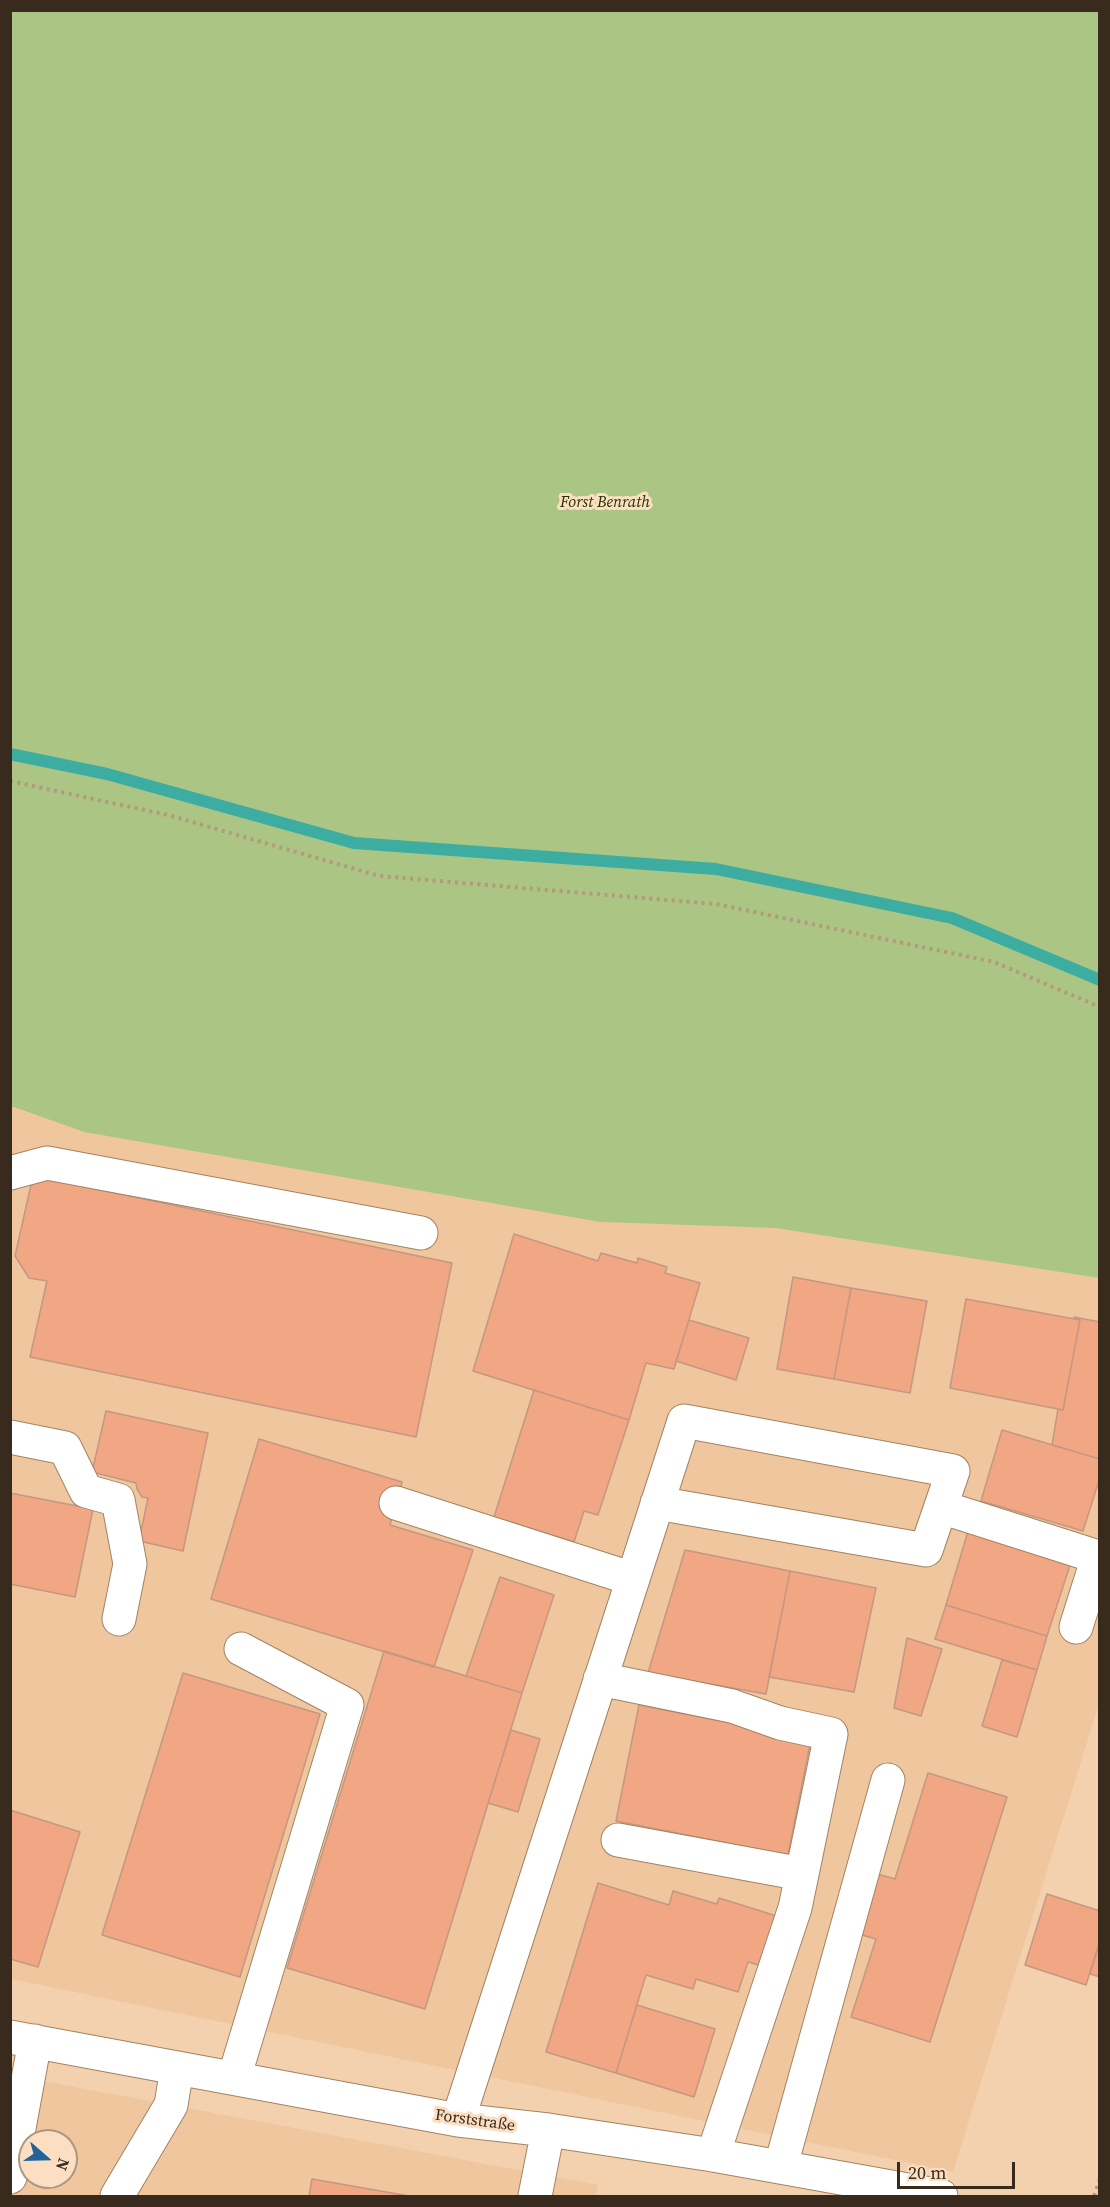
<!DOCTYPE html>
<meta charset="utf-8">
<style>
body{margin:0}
#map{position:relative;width:1110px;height:2207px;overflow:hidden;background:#f4d1ae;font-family:"Source Serif 4",serif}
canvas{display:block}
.frame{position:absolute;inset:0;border:12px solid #382b1d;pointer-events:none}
.north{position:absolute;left:18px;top:2129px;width:60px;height:60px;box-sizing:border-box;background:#fcdfc3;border:2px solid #ae9781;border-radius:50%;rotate:110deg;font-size:16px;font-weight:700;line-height:24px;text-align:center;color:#382b1d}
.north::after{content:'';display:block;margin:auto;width:21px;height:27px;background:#206499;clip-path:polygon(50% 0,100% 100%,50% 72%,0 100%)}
.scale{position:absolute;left:897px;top:2162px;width:118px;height:27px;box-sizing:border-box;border:3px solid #382b1d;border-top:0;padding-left:8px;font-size:18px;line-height:21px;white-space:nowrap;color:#382b1d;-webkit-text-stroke:4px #fcdfc3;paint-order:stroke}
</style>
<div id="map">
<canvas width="1110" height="2207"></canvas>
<div class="frame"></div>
<div class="north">N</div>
<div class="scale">20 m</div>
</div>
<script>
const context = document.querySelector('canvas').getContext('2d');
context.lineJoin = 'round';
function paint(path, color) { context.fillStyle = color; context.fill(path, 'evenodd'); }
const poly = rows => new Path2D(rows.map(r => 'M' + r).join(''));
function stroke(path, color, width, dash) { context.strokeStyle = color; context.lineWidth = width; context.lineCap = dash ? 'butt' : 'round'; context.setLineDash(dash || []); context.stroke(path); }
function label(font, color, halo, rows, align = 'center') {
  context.font = font + ' "Source Serif 4",serif'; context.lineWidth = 6; context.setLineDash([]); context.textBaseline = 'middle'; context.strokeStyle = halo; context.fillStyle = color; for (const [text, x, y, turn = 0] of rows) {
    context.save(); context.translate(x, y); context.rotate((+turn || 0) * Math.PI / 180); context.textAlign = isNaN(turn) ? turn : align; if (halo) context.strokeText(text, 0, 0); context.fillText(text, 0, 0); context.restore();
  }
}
const built = poly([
 [11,1106,84,1132,600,1222,775,1228,1099,1278,1099,1704,953,2172,11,1979],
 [10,2075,305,2130,598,2185,596,2196,11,2196],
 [30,2141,66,2141,66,2177,30,2177]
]);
const green = poly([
 [11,10,1099,11,1099,1278,775,1228,600,1222,84,1132,11,1106]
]);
const stream = poly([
 [10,754,107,774,354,843,716,869,952,918,1100,980]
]);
const building = poly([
 [33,1176,452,1263,416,1437,30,1357,47,1281,29,1278,15,1256,33,1176],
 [514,1234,598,1261,601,1253,637,1263,638,1258,667,1267,665,1273,700,1283,674,1369,646,1363,629,1420,473,1371,514,1234],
 [793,1277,851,1288,834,1379,777,1369,793,1277],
 [851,1288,927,1301,910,1393,834,1379,851,1288],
 [966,1299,1080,1320,1063,1410,950,1388,966,1299],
 [1074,1317,1100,1322,1100,1459,1052,1445,1058,1409,1063,1410,1080,1320,1074,1317],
 [689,1320,749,1338,736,1380,676,1361,689,1320],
 [534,1390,629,1420,598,1515,584,1511,574,1542,494,1517,534,1390],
 [106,1411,208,1433,183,1551,139,1541,148,1498,142,1497,137,1489,136,1483,92,1472,106,1411],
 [1002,1430,1100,1459,1100,1477,1083,1531,981,1501,1002,1430],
 [259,1439,402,1482,390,1525,473,1550,434,1667,211,1599,259,1439],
 [10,1493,93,1509,75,1597,10,1584,10,1493],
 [968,1531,1071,1562,1047,1636,946,1605,968,1531],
 [685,1550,790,1571,766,1694,648,1673,685,1550],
 [790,1571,876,1588,854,1692,769,1677,790,1571],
 [500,1577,554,1595,522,1693,466,1676,500,1577],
 [946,1605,1047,1636,1037,1670,935,1639,946,1605],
 [907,1638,942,1649,921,1716,894,1708,907,1638],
 [384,1651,522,1693,425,2009,287,1968,384,1651],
 [1002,1660,1037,1670,1017,1737,982,1726,1002,1660],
 [183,1673,320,1714,240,1977,102,1935,183,1673],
 [639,1705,811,1739,788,1855,616,1821,639,1705],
 [511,1730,540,1739,518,1812,488,1803,511,1730],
 [928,1773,1007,1797,930,2042,851,2017,876,1939,855,1933,874,1873,895,1879,928,1773],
 [10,1810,80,1832,38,1967,10,1959,10,1810],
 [598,1883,669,1905,673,1891,717,1904,719,1898,780,1917,765,1967,748,1962,738,1992,696,1979,693,1989,646,1975,616,2073,546,2052,598,1883],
 [1047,1894,1100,1911,1100,1940,1086,1985,1025,1965,1047,1894],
 [1100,1942,1100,1977,1090,1974,1100,1942],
 [637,2005,715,2029,694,2097,616,2073,637,2005],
 [312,2179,409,2196,309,2196,312,2179]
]);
const path = poly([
 [10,781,168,815,379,876,716,904,994,962,1100,1007],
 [1094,2196,1100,2179]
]);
const minor = poly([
 [10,1173,47,1163,421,1233],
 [10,1437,65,1448,86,1491,118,1500,130,1564,119,1619],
 [396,1503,633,1579],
 [941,1507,1098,1557,1076,1627],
 [600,1679,732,1706,780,1723,831,1734,795,1908,713,2155],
 [618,1840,802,1874],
 [10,2037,458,2120,548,2130,713,2155,941,2196],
 [234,2078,347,1705,241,1649],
 [458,2120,684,1421,953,1471,926,1550,657,1503],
 [781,2165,888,1780],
 [10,2177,35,2041],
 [117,2196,171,2105,177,2068],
 [535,2196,548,2130]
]);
const parkNames = [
 ["Forst Benrath",605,503]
];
const streetNames = [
 ["Forststraße",475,2121,8]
];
paint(built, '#efc69e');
paint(green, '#abc585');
stroke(stream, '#3dada2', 12);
paint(building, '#f1a783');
stroke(building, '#c49783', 1.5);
stroke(minor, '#a38362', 35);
stroke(path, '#b4997d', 4, [3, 4.5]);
stroke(minor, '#fff', 33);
label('italic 16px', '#243500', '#fcdfc3', parkNames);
label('16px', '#382b1d', '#fcdfc3', streetNames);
</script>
